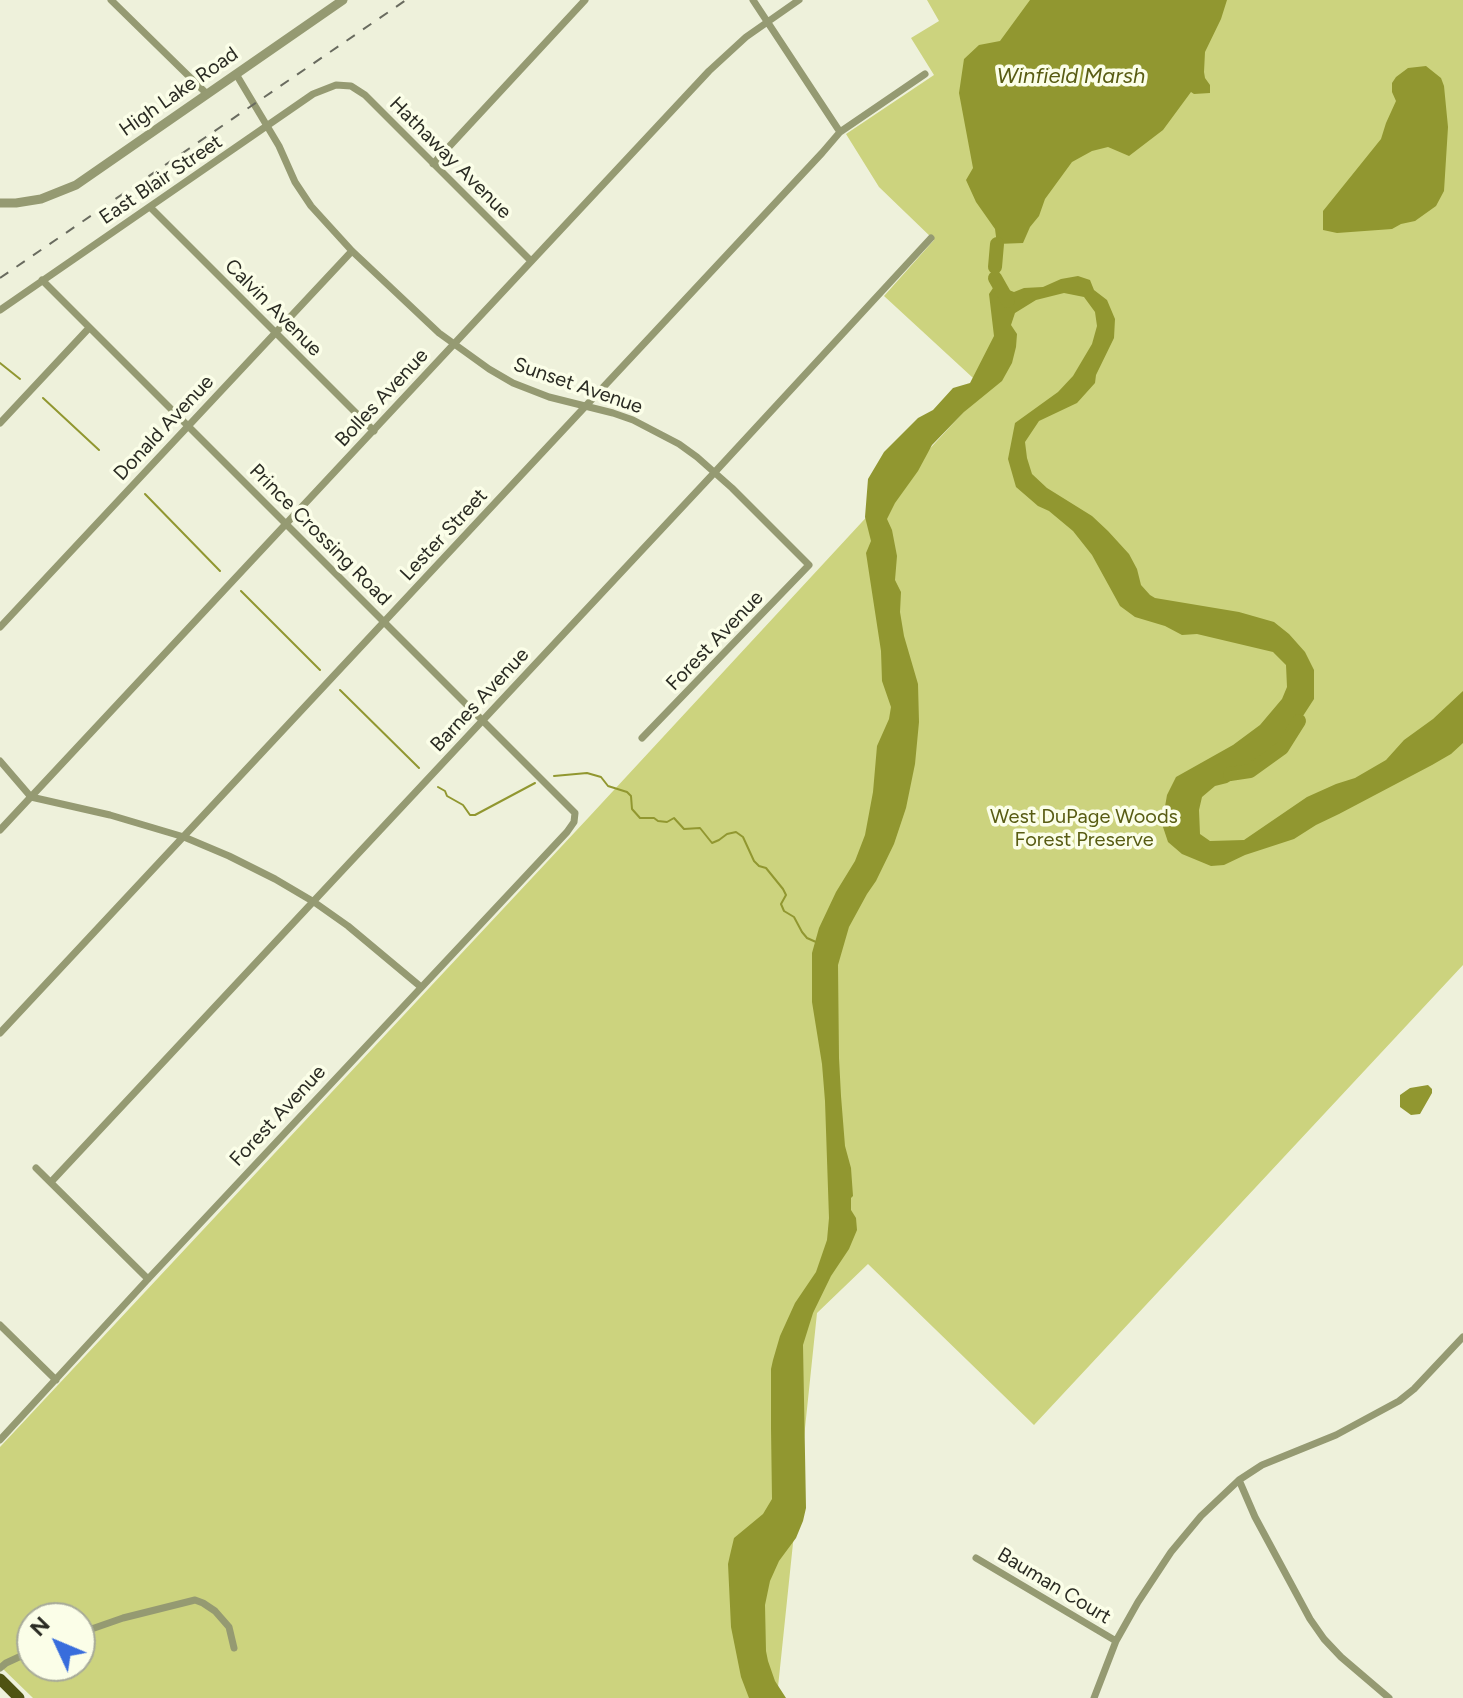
<!DOCTYPE html>
<style>
body{margin:0}
#map{position:relative;width:1463px;height:1698px;overflow:hidden;background:#eef1db;font-family:Figtree,sans-serif}
canvas{display:block}
.north{position:absolute;left:16px;top:1602px;width:80px;height:80px;box-sizing:border-box;background:#fbfee8;border:2px solid #a7aa99;border-radius:50%;rotate:314deg;font-size:22px;font-weight:700;line-height:32px;text-align:center;color:#2a2b23}
.north::after{content:'';display:block;margin:auto;width:28px;height:36px;background:#386ddc;clip-path:polygon(50% 0,100% 100%,50% 72%,0 100%)}
</style>
<div id="map">
<canvas width="1463" height="1698"></canvas>
<div class="north">N</div>
</div>
<script>
const context = document.querySelector('canvas').getContext('2d');
context.lineJoin = 'round';
function paint(path, color) { context.fillStyle = color; context.fill(path, 'evenodd'); }
const poly = rows => new Path2D(rows.map(r => 'M' + r).join(''));
function stroke(path, color, width, dash) { context.strokeStyle = color; context.lineWidth = width; context.lineCap = dash ? 'butt' : 'round'; context.setLineDash(dash || []); context.stroke(path); }
function label(font, color, halo, rows, align = 'center') {
  context.font = font + ' Figtree,sans-serif'; context.lineWidth = 7; context.setLineDash([]); context.textBaseline = 'middle'; context.strokeStyle = halo; context.fillStyle = color; for (const [text, x, y, turn = 0] of rows) {
    context.save(); context.translate(x, y); context.rotate((+turn || 0) * Math.PI / 180); context.textAlign = isNaN(turn) ? turn : align; if (halo) context.strokeText(text, 0, 0); context.fillText(text, 0, 0); context.restore();
  }
}
const green = poly([
 [927,0,1463,0,1463,965,1034,1425,868,1264,817,1313,778,1687,767,1698,33,1698,0,1666,0,1447,589,817,985,389,884,296,934,240,879,187,846,134,934,75,911,38,939,21],
 [32,1618,80,1618,80,1666,32,1666]
]);
const water = poly([
 [1030,0,1227,0,1221,19,1205,52,1204,72,1205,78,1210,85,1210,93,1194,94,1191,92,1163,130,1129,156,1108,147,1092,151,1072,162,1045,199,1039,216,1030,227,1023,243,997,244,995,229,976,202,966,180,973,168,959,93,964,59,979,45,1000,41],
 [1426,66,1441,78,1444,86,1448,127,1444,191,1436,206,1415,221,1401,224,1392,229,1337,233,1323,230,1323,211,1381,139,1386,123,1396,101,1392,92,1392,83,1396,77,1408,68],
 [1078,276,1090,280,1094,290,1107,300,1115,319,1114,338,1096,375,1095,383,1077,403,1039,421,1025,442,1027,458,1032,474,1047,488,1092,516,1108,531,1129,554,1137,569,1141,585,1150,595,1155,598,1239,612,1274,622,1289,634,1305,652,1314,670,1314,699,1290,736,1248,771,1227,783,1215,786,1202,797,1199,810,1200,834,1210,841,1244,840,1307,797,1336,784,1355,778,1386,760,1404,740,1433,719,1463,691,1463,743,1451,754,1432,765,1339,814,1316,825,1294,839,1245,855,1224,865,1211,866,1182,854,1168,842,1162,824,1167,795,1176,777,1233,745,1260,725,1282,699,1287,687,1286,665,1273,652,1197,634,1182,635,1165,626,1135,617,1120,606,1092,555,1073,531,1049,511,1038,506,1016,487,1008,459,1015,423,1058,392,1073,376,1092,344,1097,326,1095,312,1084,297,1064,293,1036,300,1015,313,1011,325,1017,334,1016,347,1012,363,1002,381,964,412,932,445,918,471,895,503,887,519,892,530,897,556,895,580,901,592,900,612,904,636,918,684,919,722,915,764,906,808,894,844,876,881,867,894,849,927,838,965,839,1058,841,1096,845,1146,851,1168,853,1196,851,1198,851,1210,856,1218,857,1230,849,1249,831,1276,813,1313,803,1345,806,1508,803,1521,796,1538,779,1561,770,1581,765,1605,766,1651,768,1661,775,1681,786,1698,749,1698,741,1677,731,1627,728,1564,730,1555,734,1538,763,1514,772,1499,771,1428,771,1369,773,1360,780,1336,795,1303,816,1272,827,1240,829,1218,825,1101,822,1064,812,1002,812,953,819,928,836,892,855,861,865,835,873,792,877,746,889,719,891,707,882,681,881,651,866,553,871,541,865,517,868,479,884,452,918,418,933,410,953,388,970,383,994,336,989,294,993,288,1001,287,1014,292,1024,288,1043,287,1061,279],
 [1428,1085,1432,1089,1432,1093,1420,1114,1411,1115,1400,1107,1400,1095,1410,1088]
]);
const stream = poly([
 [0,363,20,379],
 [43,398,99,450],
 [145,494,220,571],
 [241,591,320,670],
 [340,690,419,768],
 [554,776,587,773,601,777,608,786,627,792,631,796,632,809,640,818,654,818,658,821,667,822,674,818,684,829,700,828,712,843,719,840,727,834,736,832,743,837,754,861,759,866,766,868,783,889,786,895,781,904,784,911,794,917,802,932,807,938,816,942],
 [438,787,445,791,447,796,463,805,470,815,475,815,535,783]
]);
const river = poly([
 [995,267,997,244],
 [995,278,1008,301],
 [1230,774,1250,771,1282,748,1299,721]
]);
const minor = poly([
 [111,0,207,94],
 [753,0,840,132],
 [236,74,279,146,295,182,311,206,352,251,439,333,489,369,513,383,549,397,613,413,633,420,679,444,697,457,732,488,809,565,642,738],
 [433,164,585,0],
 [150,207,374,431],
 [0,310,313,94,336,85,351,86,365,95,531,261],
 [0,423,89,328],
 [0,627,352,251],
 [0,761,31,797,110,815,184,837,229,856,275,879,314,902,348,926,421,987],
 [0,830,709,71,746,37,799,0],
 [0,1033,822,153,840,132,925,74],
 [36,1168,148,1279],
 [51,1182,714,473,931,238],
 [0,1325,56,1380],
 [0,1440,148,1279,567,832,574,822,575,813,42,280],
 [1239,1480,1255,1517,1310,1619,1324,1639,1341,1657,1389,1698],
 [976,1558,1116,1641],
 [80,1633,123,1618,195,1600,203,1603,215,1611,229,1627,234,1648],
 [0,1668,6,1663,32,1651],
 [1094,1698,1116,1641,1138,1602,1171,1552,1201,1516,1239,1480,1262,1465,1336,1435,1399,1401,1414,1389,1463,1337]
]);
const tertiary = poly([
 [0,203,16,203,41,199,76,185,343,0]
]);
const primary = poly([
 [0,1679,19,1698]
]);
const rail = poly([
 [0,278,406,0]
]);
const streetNames = [
 ["High Lake Road",179,92,-35],
 ["Hathaway Avenue",450,158,45],
 ["East Blair Street",161,180,-34],
 ["Calvin Avenue",273,308,45],
 ["Sunset Avenue",578,386,19],
 ["Bolles Avenue",382,398,-47],
 ["Donald Avenue",164,428,-47],
 ["Prince Crossing Road",320,535,45],
 ["Lester Street",444,535,-47],
 ["Forest Avenue",715,641,-46],
 ["Barnes Avenue",480,700,-47],
 ["Forest Avenue",278,1116,-47],
 ["Bauman Court",1054,1586,31]
];
const parkNames = [
 ["West DuPage Woods",1084,817],
 ["Forest Preserve",1084,840]
];
const waterNames = [
 ["Winfield Marsh",1071,77]
];
paint(green, '#ccd37e');
paint(water, '#919730');
stroke(stream, '#919730', 2);
stroke(river, '#919730', 14);
stroke(minor, '#959a72', 7);
stroke(tertiary, '#959a72', 9);
stroke(primary, '#4f5312', 11);
stroke(rail, '#696b5f', 2, [10, 10]);
label('20px', '#2a2b23', '#fbfee8', streetNames);
label('20px', '#585c13', '#fbfee8', parkNames);
label('italic 22px', '#585c13', '#fbfee8', waterNames);
</script>
